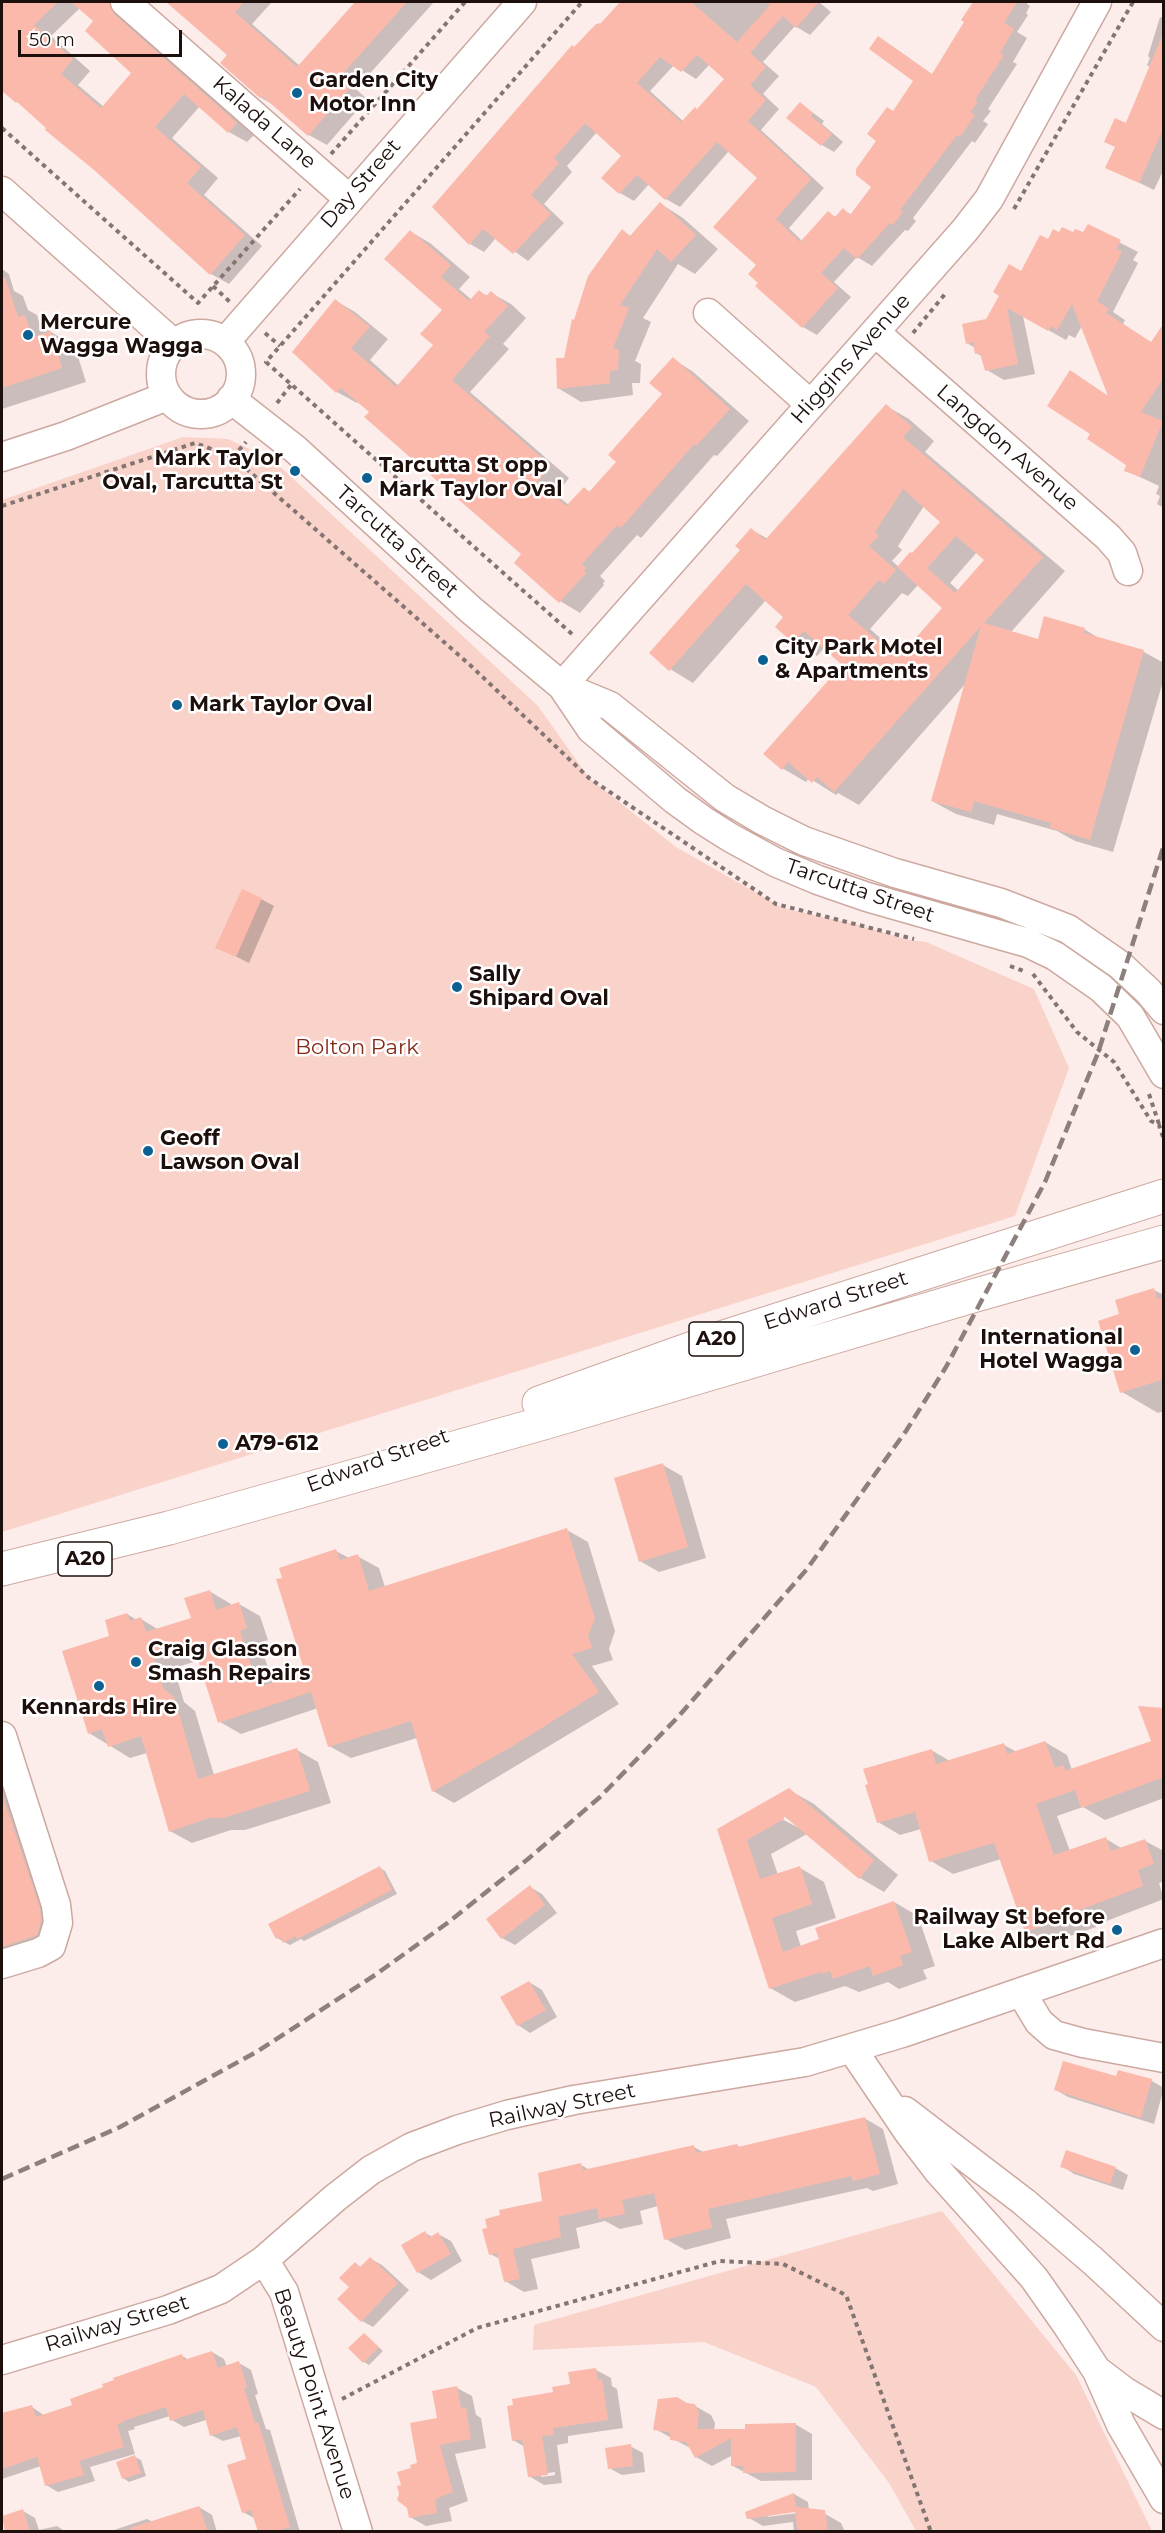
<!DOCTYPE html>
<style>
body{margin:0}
#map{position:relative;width:1165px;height:2533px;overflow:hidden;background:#fdedea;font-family:Montserrat,sans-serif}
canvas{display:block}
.frame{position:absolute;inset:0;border:3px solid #1c0f0c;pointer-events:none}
.scale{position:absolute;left:18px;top:30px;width:164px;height:27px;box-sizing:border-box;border:3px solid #1c0f0c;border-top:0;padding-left:8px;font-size:18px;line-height:21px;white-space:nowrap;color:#1c0f0c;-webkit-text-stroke:4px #fff;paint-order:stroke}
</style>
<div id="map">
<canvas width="1165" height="2533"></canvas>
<div class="frame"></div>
<div class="scale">50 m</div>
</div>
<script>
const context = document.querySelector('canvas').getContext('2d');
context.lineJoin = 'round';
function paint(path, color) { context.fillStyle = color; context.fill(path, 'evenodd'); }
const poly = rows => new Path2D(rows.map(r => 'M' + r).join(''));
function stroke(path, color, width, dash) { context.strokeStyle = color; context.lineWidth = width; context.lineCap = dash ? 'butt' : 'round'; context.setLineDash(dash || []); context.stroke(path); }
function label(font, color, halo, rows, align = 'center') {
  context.font = font + ' Montserrat,sans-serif'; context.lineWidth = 5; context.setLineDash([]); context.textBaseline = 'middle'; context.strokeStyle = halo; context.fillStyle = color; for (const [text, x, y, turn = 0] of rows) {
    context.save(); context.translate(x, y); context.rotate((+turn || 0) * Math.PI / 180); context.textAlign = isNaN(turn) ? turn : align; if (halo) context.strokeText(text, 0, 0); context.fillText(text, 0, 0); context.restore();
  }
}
const green = poly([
 [183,437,228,439,273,460,538,706,589,778,676,847,783,908,859,925,908,940,926,942,1034,989,1069,1068,1015,1216,2,1532,2,500],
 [942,2211,1076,2375,1152,2531,916,2531,889,2483,816,2387,704,2342,533,2350,534,2325]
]);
const shadow = poly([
 [2,2,117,2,255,134,247,142,229,132,200,106,172,138,218,178,204,195,262,246,229,284,211,274,25,107,2,91],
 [80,8,96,21,133,73,104,107,78,85,90,71,51,36],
 [168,2,272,2,252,24,300,66,357,2,434,2,356,89,367,99,327,145,309,135,277,107,260,97,229,55],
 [622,2,819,2,831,12,810,35,795,26,763,62,779,76,763,94,779,109,761,130,824,188,789,228,802,241,828,213,836,217,843,210,852,215,873,187,878,141,893,112,915,80,892,46,933,75,966,22,963,20,975,2,1028,2,1027,4,1030,6,1026,13,1028,15,1017,32,1027,38,1013,62,1017,64,988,109,991,111,983,121,988,124,975,143,972,141,913,218,916,221,908,231,905,230,872,266,857,257,834,282,851,297,817,335,803,327,760,283,758,265,759,177,729,151,680,207,666,199,649,184,634,201,620,193,623,155,597,132,567,166,572,172,544,204,564,223,528,261,496,238,484,252,470,244,575,49,602,25],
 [710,64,727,79,698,111,684,122,650,91,674,65,696,79],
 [1160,17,1164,18,1164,169,1154,190,1107,167,1150,67,1147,65,1150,58,1148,56],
 [800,103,824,121,822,124,843,142,834,152,822,145],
 [661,204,683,218,718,249,695,274,678,264,643,318,651,322,635,361,641,364,640,383,632,383,633,395,581,402,558,388,575,321,622,231,631,236],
 [1088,226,1138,252,1133,260,1138,263,1113,312,1125,320,1123,324,1152,343,1164,344,1164,508,1157,504,1160,496,1156,494,1159,486,1125,470,1128,464,1092,434,1071,372,1110,397,1082,326,1075,338,1069,335,1066,340,1023,316,1035,374,1004,380,987,370,983,357,976,353,975,348,967,343,1049,241,1060,234,1084,234],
 [411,232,430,243,470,277,459,289,472,300,480,292,488,296,491,293,511,304,526,318,503,344,509,349,470,392,569,478,556,495,569,505,584,489,591,492,618,462,664,394,673,359,692,371,749,421,717,456,714,455,641,538,637,535,600,576,605,581,603,583,604,585,580,613,560,601,524,554,371,412,358,401,357,403,337,392,336,301,355,312,388,339,370,360,399,386,435,345,444,309],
 [2,269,9,274,14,291,23,296,28,310,37,315,40,325,75,347,86,382,2,409],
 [886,406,909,419,934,441,925,452,1065,571,1011,632,1039,640,1084,629,1102,640,1144,652,1164,663,1164,678,1113,852,1075,841,1057,831,997,814,994,825,956,814,932,801,967,682,859,805,838,793,836,795,809,778,806,782,782,768,844,665,824,648,817,656,794,642,777,626,785,617,766,600,693,683,670,669,752,530,768,539],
 [924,506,943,522,913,555,899,567,892,561,902,550,898,546],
 [977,552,986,560,959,591,950,583],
 [918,585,944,608,901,656,870,629,902,593,908,596],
 [261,899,274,906,249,963,217,947],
 [1154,1290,1164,1295,1164,1411,1158,1413,1122,1392,1121,1315],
 [663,1465,682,1476,706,1558,659,1572,640,1561],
 [567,1530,588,1542,615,1631,609,1649,613,1660,592,1666,619,1704,454,1803,433,1791,417,1738,351,1758,329,1746,318,1708,241,1734,220,1722,200,1660,174,1668,184,1702,195,1711,214,1775,297,1750,318,1762,331,1803,245,1830,231,1830,192,1843,170,1831,147,1753,130,1758,89,1733,111,1637,127,1614,137,1620,141,1619,159,1630,193,1619,209,1591,231,1604,232,1606,239,1604,260,1616,268,1640,260,1643,273,1684,307,1674,336,1551,349,1558,357,1556,379,1568,385,1587],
 [1164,1709,1164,1798,1105,1820,1083,1807,1057,1816,1070,1851,1106,1839,1123,1849,1145,1841,1164,1851,1164,1881,1159,1883,1164,1899,1096,1925,1096,1927,1048,1944,1026,1931,1001,1859,953,1874,931,1861,921,1829,900,1835,878,1822,931,1750,950,1761,1004,1745,1017,1752,1045,1742,1067,1755,1072,1770,1153,1742],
 [2,1758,64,1924,2,1975],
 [789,1790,814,1804,898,1875,884,1892,860,1878,807,1834,771,1854,778,1875,800,1868,824,1882,836,1918,796,1931,801,1947,821,1940,894,1902,918,1916,935,1966,923,1970,927,1979,899,1989,888,1982,859,1992,845,1986,795,2002,770,1988,719,1829],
 [780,1814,793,1822,799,1828,778,1817],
 [380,1868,385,1871,397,1894,304,1941,301,1939,290,1945,277,1938],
 [530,1887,542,1894,557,1913,515,1945,502,1938],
 [529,1982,542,1990,557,2017,530,2033,518,2025],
 [1119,2072,1152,2081,1164,2088,1154,2124,1068,2097,1056,2090,1117,2078],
 [864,2118,883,2129,898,2184,873,2191,867,2188,726,2219,731,2238,685,2250,666,2239,658,2206,640,2211,643,2224,620,2229,605,2221,576,2228,580,2248,531,2259,538,2289,524,2292,505,2281,500,2259,490,2254,581,2165,590,2170,694,2147,705,2153,737,2145,741,2148],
 [1062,2166,1115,2168,1128,2175,1123,2190,1074,2174],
 [425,2233,433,2237,438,2234,451,2241,462,2261,431,2280,418,2272],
 [371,2259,382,2265,409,2290,373,2327,362,2321,351,2287,355,2264,362,2268],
 [364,2334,383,2351,369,2365,364,2362],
 [212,2352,224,2359,227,2367,239,2363,251,2370,258,2394,255,2395,266,2429,270,2430,300,2532,259,2532,256,2519,243,2512,248,2460,241,2436,223,2441,211,2435,206,2420,184,2427,172,2420,170,2416,134,2427,135,2429,128,2431,135,2454,90,2467,95,2481,58,2492,46,2485,41,2466,2,2479,2,2417,32,2407,45,2416,74,2406,182,2356,189,2360],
 [596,2370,611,2378,612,2386,617,2389,623,2428,568,2436,568,2443,557,2445,562,2483,544,2485,529,2476,525,2447,513,2440,554,2394],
 [555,2472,555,2475,541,2477,541,2474],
 [457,2388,472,2396,476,2415,481,2418,486,2448,455,2454,468,2501,449,2508,452,2521,426,2526,410,2517,403,2486,413,2469,419,2464,438,2419],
 [687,2404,695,2406,711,2415,715,2423,714,2431,747,2431,795,2424,812,2434,812,2480,761,2481,733,2466,733,2455,712,2466,696,2457,692,2449,655,2429],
 [630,2446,643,2453,645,2472,622,2475,609,2468],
 [135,2457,141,2460,146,2476,129,2482,123,2478],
 [794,2494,808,2502,809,2510,820,2511,841,2523,845,2532,794,2532,793,2522,763,2526,749,2518],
 [797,2510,798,2513,767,2517,774,2513],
 [199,2507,212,2515,217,2532,108,2532,147,2519,153,2522],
 [23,2511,35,2518,39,2530,57,2526,66,2532,7,2532]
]);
const building = poly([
 [2,2,58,2,34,25,73,59,61,74,101,108,131,73,85,31,93,21,71,2,109,2,114,14,237,123,228,133,184,94,155,127,201,167,187,183,245,235,210,275,94,170,45,130,46,128,17,102,16,103,2,91],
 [166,2,244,2,235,12,297,67,355,2,407,2,339,78,350,88,308,136,262,96,260,98,220,63,227,55],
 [620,2,691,2,737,42,770,5,766,2,819,2,796,28,783,16,750,53,766,67,750,85,766,100,748,121,811,179,776,219,800,242,828,211,835,217,843,208,850,215,871,187,856,175,856,169,876,141,867,134,887,107,893,111,913,81,869,49,878,36,932,74,964,22,961,20,973,2,1017,2,1004,23,1014,29,1000,53,1004,55,975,100,978,102,970,112,975,115,960,137,957,135,900,210,903,212,893,225,890,223,857,259,844,248,821,273,838,288,802,328,755,286,758,283,748,274,756,265,713,227,757,178,717,142,665,200,637,175,619,194,601,178,621,156,585,123,554,158,559,163,531,195,551,214,513,254,483,229,469,245,432,207,572,45,574,47,596,24,601,23],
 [697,55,724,79,697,109,695,107,681,122,637,83,660,57,681,72],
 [1164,31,1164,127,1139,183,1105,168,1115,147,1104,142,1115,118,1126,123],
 [800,102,813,113,811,116,832,134,821,146,786,118],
 [660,202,696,235,671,262,657,249,620,305,629,308,613,348,619,350,618,370,610,371,610,383,557,389,556,358,564,358,572,319,574,320,588,276,622,229,630,236],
 [1088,224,1121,240,1116,249,1122,252,1097,301,1109,309,1106,313,1151,342,1164,323,1164,377,1141,412,1163,421,1140,477,1124,471,1126,465,1087,439,1090,434,1047,406,1070,370,1108,396,1072,304,1057,330,1051,326,1048,331,1007,308,1018,364,985,371,980,353,975,354,973,342,966,344,962,324,986,319,999,296,993,292,1009,264,1021,271,1040,235,1048,239,1053,229,1059,232,1062,227,1073,232,1075,229,1083,232],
 [410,230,451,265,441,277,469,301,479,290,486,296,491,291,508,306,484,332,490,336,452,380,551,466,537,482,566,506,584,487,589,492,616,462,608,455,662,394,649,383,673,357,730,409,696,446,694,444,621,528,617,525,582,564,586,568,584,571,586,573,559,603,514,563,521,554,364,417,369,412,341,388,336,393,292,352,335,299,370,327,351,348,396,387,433,345,420,334,442,310,384,259],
 [5,277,18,317,25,315,32,337,51,331,62,368,2,388,2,278],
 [886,404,912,427,903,437,1043,557,984,623,1038,639,1044,616,1085,628,1084,633,1144,650,1090,840,1050,828,1051,823,974,801,971,812,931,801,981,626,834,792,817,777,812,783,788,762,782,770,763,754,842,665,804,631,793,643,775,627,783,617,746,584,669,671,649,653,740,550,735,546,751,528,765,540],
 [903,489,940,522,912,553,910,552,897,567,942,608,898,658,848,615,879,580,884,584,896,570,869,546,879,536,875,532],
 [956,536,984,560,955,593,927,568],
 [242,889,262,898,236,957,215,948],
 [1154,1288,1157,1299,1164,1297,1164,1379,1120,1393,1098,1321,1119,1314,1115,1300],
 [663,1463,688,1547,639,1562,614,1478],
 [567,1528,595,1619,588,1636,592,1648,572,1654,599,1692,516,1744,432,1792,411,1721,328,1747,311,1692,218,1723,193,1644,153,1656,163,1688,174,1697,198,1779,297,1748,310,1791,223,1818,209,1818,169,1832,141,1736,108,1747,102,1729,88,1734,62,1651,109,1636,105,1620,127,1613,130,1621,141,1617,146,1632,191,1618,184,1598,210,1590,216,1610,239,1602,247,1628,240,1631,258,1687,305,1673,276,1579,282,1578,279,1568,336,1549,340,1560,358,1554,369,1591],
 [1138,1706,1164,1708,1164,1777,1081,1808,1075,1790,1036,1804,1054,1855,1106,1837,1111,1851,1145,1839,1154,1864,1138,1870,1143,1886,1074,1912,1075,1915,1025,1932,994,1843,929,1862,915,1812,877,1823,865,1785,868,1784,863,1769,932,1749,936,1764,1004,1743,1007,1754,1045,1741,1055,1768,1063,1765,1065,1771,1151,1741],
 [789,1788,874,1860,859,1879,784,1816,784,1819,747,1840,760,1879,800,1866,812,1904,772,1918,783,1952,819,1939,815,1928,894,1901,912,1952,900,1956,903,1965,873,1976,870,1966,833,1979,830,1971,822,1974,821,1972,769,1989,717,1829],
 [2,1794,40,1908,41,1921,37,1935,2,1947],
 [380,1866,392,1890,297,1939,296,1936,283,1943,280,1937,276,1939,268,1924],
 [530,1885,545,1905,501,1939,486,1919],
 [529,1981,546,2010,517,2026,500,1997],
 [1063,2061,1116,2076,1118,2070,1152,2079,1141,2118,1054,2090],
 [865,2117,880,2174,853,2181,851,2176,708,2209,712,2228,664,2240,654,2193,622,2200,625,2214,599,2219,597,2208,558,2217,561,2237,513,2249,520,2279,504,2282,497,2253,489,2255,482,2229,487,2228,485,2219,500,2215,499,2210,542,2201,538,2173,581,2163,583,2170,694,2145,696,2153,737,2144,738,2147],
 [1066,2150,1116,2167,1110,2184,1060,2167],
 [425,2231,429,2238,438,2232,451,2254,417,2273,401,2245],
 [370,2257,398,2283,361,2322,337,2299,349,2287,339,2278,355,2262,360,2267],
 [364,2333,379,2347,363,2363,348,2348],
 [212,2351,218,2368,239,2361,247,2387,244,2388,255,2423,258,2422,290,2527,273,2532,258,2532,251,2510,242,2513,227,2465,246,2459,237,2427,210,2436,203,2410,170,2421,166,2407,123,2421,124,2422,117,2425,124,2447,79,2461,84,2475,45,2486,37,2457,2,2469,2,2413,32,2405,36,2417,72,2405,70,2399,103,2387,102,2384,114,2380,113,2378,182,2354,184,2360],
 [596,2368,598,2380,602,2379,608,2420,553,2428,554,2435,542,2436,548,2475,528,2477,522,2439,512,2441,507,2406,513,2405,512,2399,553,2392,552,2387,570,2384,568,2372],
 [457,2386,461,2408,466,2407,471,2439,440,2445,453,2492,435,2499,437,2513,409,2518,407,2508,397,2500,399,2494,397,2486,401,2485,397,2472,411,2468,410,2465,417,2463,410,2423,437,2418,432,2391],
 [677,2397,687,2403,695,2404,699,2413,697,2429,745,2429,745,2424,796,2423,796,2472,743,2473,743,2466,731,2466,731,2438,695,2458,686,2442,670,2440,670,2432,653,2430,658,2399],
 [631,2444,633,2466,608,2469,605,2448],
 [135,2455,141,2473,122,2479,116,2462],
 [794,2493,796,2507,825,2510,828,2532,798,2532,795,2512,747,2519,745,2512],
 [199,2506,208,2532,131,2532,130,2528],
 [23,2509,30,2532,5,2532,2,2516]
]);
const path = poly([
 [2,128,198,303,300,189],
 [331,154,465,2],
 [1014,209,1133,2],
 [213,286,230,302],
 [265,333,280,346],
 [913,333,945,294],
 [277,403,291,385],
 [233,457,246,442],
 [2,506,195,443,233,457,469,664,589,778,776,904,914,939],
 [572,634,266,362,582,2],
 [1010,966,1026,972],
 [1033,974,1077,1032,1114,1062,1151,1121,1159,1125,1164,1140],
 [1149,1094,1159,1124],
 [342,2399,477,2328,720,2261,783,2264,846,2295,931,2532]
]);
const minor = poly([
 [125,2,348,198],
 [2,191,174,344],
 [708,313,810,404],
 [876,333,1108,537,1122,553,1128,571],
 '161 374a40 40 0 1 1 80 0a40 40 0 1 1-80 0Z',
 [225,342,522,2],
 [231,399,295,449,471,610,562,686,591,729,675,800,704,821,731,838,775,862,818,880,867,897,1028,943,1055,956,1101,988,1130,1016,1164,1074],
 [2,457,66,436,167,396],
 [562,686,965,230,989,199,1097,2],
 [562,686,610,706,725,798,762,820,804,841,895,873,1001,903,1068,929,1120,965,1148,991,1164,1010],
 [2,1736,56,1905,58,1923,51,1946,38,1953,2,1964],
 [1021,1992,1039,2022,1054,2035,1083,2043,1164,2058],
 [852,2049,909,2133,939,2172,1034,2278,1067,2325,1097,2371,1121,2425,1164,2499],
 [905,2111,1024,2202,1093,2261,1164,2327],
 [264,2260,284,2292,358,2532],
 [2,2360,168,2310,221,2289,264,2260,335,2198,371,2170,412,2147,457,2130,507,2115,574,2100,805,2062,902,2033,1164,1943],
 [1099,2372,1124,2391,1164,2415]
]);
const highway = poly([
 [539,1403,718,1339,1164,1196],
 [2,1569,169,1528,547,1422,976,1295,1164,1242]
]);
const rail = poly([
 [2,2179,120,2127,258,2051,375,1975,446,1924,528,1859,600,1797,678,1717,807,1569,906,1431,946,1367,1045,1182,1098,1053,1164,845]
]);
const markers = [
 [297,93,6,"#0d6092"],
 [28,335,6,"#0d6092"],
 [295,471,6,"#0d6092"],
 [367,478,6,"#0d6092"],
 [763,660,6,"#0d6092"],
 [177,705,6,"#0d6092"],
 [457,987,6,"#0d6092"],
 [148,1151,6,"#0d6092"],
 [1135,1350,6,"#0d6092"],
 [223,1444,6,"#0d6092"],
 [136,1662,6,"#0d6092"],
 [99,1686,6,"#0d6092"],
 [1117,1930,6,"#0d6092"]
];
const shields = [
 [716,1339,54],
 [85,1559,54]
];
const shieldNames = [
 ["A20",716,1339],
 ["A20",85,1559]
];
const poiNames = [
 ["Garden City",309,81],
 ["Motor Inn",309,105],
 ["Mercure",40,323],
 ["Wagga Wagga",40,347],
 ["Mark Taylor",283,459,"right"],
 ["Oval, Tarcutta St",283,483,"right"],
 ["Tarcutta St opp",379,466],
 ["Mark Taylor Oval",379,490],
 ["City Park Motel",775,648],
 ["& Apartments",775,672],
 ["Mark Taylor Oval",189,705],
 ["Sally",469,975],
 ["Shipard Oval",469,999],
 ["Geoff",160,1139],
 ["Lawson Oval",160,1163],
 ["International",1123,1338,"right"],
 ["Hotel Wagga",1123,1362,"right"],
 ["A79-612",235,1444],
 ["Craig Glasson",148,1650],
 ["Smash Repairs",148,1674],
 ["Kennards Hire",99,1708,"center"],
 ["Railway St before",1105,1918,"right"],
 ["Lake Albert Rd",1105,1942,"right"]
];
const streetNames = [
 ["Kalada Lane",264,123,41],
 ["Day Street",361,184,-49],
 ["Higgins Avenue",851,359,-48],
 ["Langdon Avenue",1007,448,41],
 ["Tarcutta Street",397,542,42],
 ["Tarcutta Street",860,891,19],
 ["Edward Street",836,1301,-18],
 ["Edward Street",378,1461,-20],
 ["Railway Street",562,2106,-12],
 ["Railway Street",117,2324,-17],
 ["Beauty Point Avenue",314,2394,72]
];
const parkNames = [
 ["Bolton Park",357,1048]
];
paint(green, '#f9d2ca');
paint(shadow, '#0003');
paint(building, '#fbb9ab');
stroke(minor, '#cda8a0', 31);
stroke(highway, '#cda8a0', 35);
stroke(path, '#837572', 4, [4.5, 4.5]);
stroke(minor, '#fff', 28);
stroke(highway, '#fff', 33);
stroke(rail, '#8d7f7c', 4.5, [12, 6]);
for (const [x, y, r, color] of markers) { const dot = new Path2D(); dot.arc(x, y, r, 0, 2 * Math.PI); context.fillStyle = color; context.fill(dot); stroke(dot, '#fff', 2); }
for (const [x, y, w] of shields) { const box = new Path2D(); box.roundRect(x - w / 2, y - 17, w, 34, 4.5); context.fillStyle = '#fff'; context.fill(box); stroke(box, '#1c0f0c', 1.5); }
label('bold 20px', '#1c0f0c', null, shieldNames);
label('bold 21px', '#1c0f0c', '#fff', poiNames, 'left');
label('21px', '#1c0f0c', '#fff', streetNames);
label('21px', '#842816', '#fff', parkNames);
</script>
